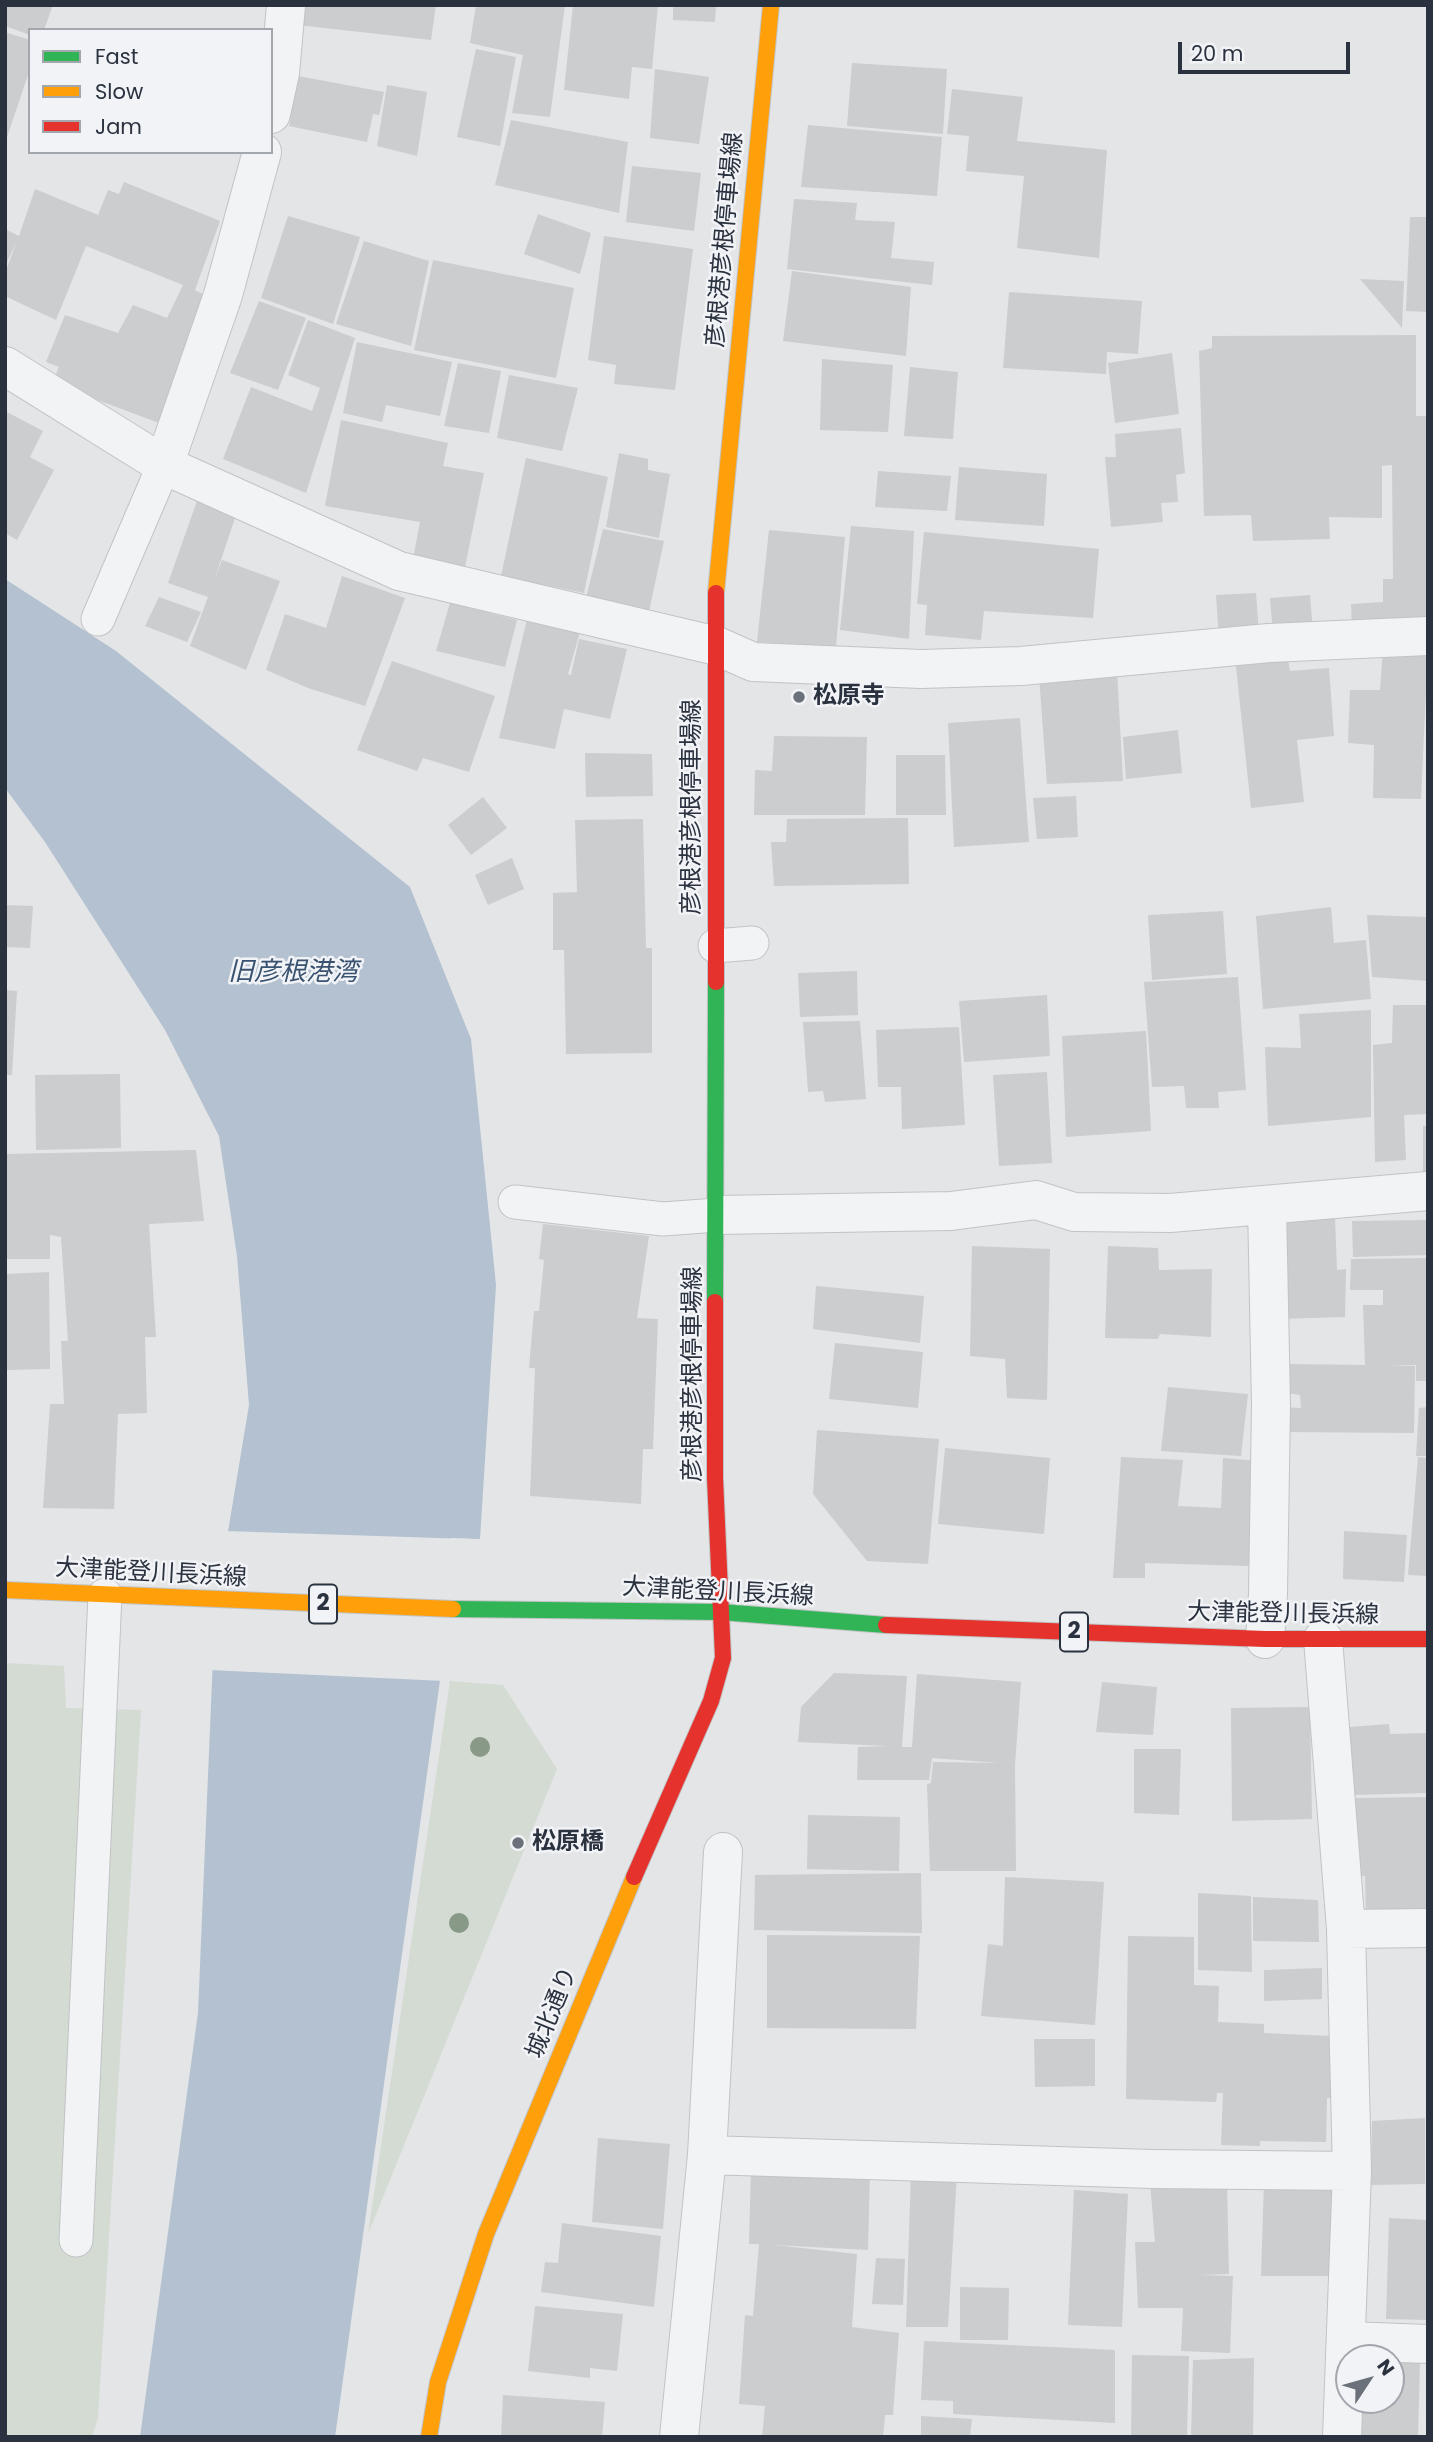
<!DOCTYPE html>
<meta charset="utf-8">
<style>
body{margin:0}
#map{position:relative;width:1433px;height:2442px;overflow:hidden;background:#e3e5e7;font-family:Poppins,sans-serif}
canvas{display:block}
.frame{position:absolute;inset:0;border:7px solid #2b323f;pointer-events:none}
.legend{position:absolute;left:28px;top:28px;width:245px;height:126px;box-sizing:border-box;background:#f1f3f6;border:2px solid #a2a6ad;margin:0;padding:9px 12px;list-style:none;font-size:21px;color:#2b323f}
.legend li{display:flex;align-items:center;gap:14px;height:35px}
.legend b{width:35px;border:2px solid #a2a6ad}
.north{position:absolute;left:1335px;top:2344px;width:70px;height:70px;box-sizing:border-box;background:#f1f3f6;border:2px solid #a2a6ad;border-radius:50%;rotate:54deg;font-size:19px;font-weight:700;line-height:28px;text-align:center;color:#2b323f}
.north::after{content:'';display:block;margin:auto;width:24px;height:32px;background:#6b717a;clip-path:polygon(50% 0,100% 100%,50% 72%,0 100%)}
.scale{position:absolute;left:1178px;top:42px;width:172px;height:32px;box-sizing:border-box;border:4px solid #2b323f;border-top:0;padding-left:9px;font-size:21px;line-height:24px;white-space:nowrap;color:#2b323f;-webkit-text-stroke:5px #f1f3f6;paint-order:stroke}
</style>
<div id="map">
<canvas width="1433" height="2442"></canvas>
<div class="frame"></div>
<ul class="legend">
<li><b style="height:9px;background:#30b455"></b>Fast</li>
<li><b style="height:9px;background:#ff9f0a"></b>Slow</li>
<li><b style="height:9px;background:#e5322d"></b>Jam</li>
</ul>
<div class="north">N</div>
<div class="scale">20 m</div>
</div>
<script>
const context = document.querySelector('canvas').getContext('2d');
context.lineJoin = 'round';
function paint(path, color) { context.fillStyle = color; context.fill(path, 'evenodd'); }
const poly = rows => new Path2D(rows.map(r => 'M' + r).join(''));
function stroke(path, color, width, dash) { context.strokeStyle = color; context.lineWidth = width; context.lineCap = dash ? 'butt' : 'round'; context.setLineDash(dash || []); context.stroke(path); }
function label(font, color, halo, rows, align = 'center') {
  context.font = font + ' Poppins,"Noto Sans JP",sans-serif'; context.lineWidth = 5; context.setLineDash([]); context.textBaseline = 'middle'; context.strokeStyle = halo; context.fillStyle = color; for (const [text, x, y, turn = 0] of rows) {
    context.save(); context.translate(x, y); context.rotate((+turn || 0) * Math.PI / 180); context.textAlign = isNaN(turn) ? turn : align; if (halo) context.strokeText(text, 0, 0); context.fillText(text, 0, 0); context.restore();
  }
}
const green = poly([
 [5,1663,64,1666,66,1708,141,1710,98,2418,92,2437,5,2437],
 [450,1681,503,1685,557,1769,368,2234]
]);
const water = poly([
 [5,579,116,651,410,887,471,1039,496,1285,480,1539,451,1538,442,1666,335,2437,140,2437,198,2013,215,1610,249,1405,237,1256,219,1136,165,1030,45,842,5,788]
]);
const pier = poly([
 [225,1531,469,1539,468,1542,454,1542,444,1681,209,1670,212,1610]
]);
const building = poly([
 [5,5,53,5,44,30,30,30,30,35,5,26],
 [300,5,436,5,431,40,298,25],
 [476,5,565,5,550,117,512,113,523,55,470,43],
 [573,5,658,5,652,69,632,67,629,99,564,90],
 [673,5,716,5,715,22,673,20],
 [5,32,30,40,30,69,6,140],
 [476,49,516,57,500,146,457,137],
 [852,63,947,69,943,134,847,126],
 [655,69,709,77,699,144,650,138],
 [298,76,384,92,379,115,373,114,367,142,289,126],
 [387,85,427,92,417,156,377,146],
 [952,89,1023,97,1017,141,1107,150,1099,258,1017,248,1024,176,966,171,969,136,947,134],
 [511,120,628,142,619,213,495,185],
 [808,125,942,137,937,196,801,187],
 [632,166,701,173,694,231,626,222],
 [124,182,220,221,195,290,213,299,167,426,52,383,59,367,46,362,65,315,118,333,133,305,167,318,183,285,86,246,56,320,5,296,5,273,17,241,5,266,5,229,19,236,35,189,98,215,108,190,119,194],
 [794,199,857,203,855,220,895,222,891,258,934,262,932,285,787,269],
 [538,214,591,233,580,274,524,254],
 [288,216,360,237,333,324,261,298],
 [1410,217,1428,217,1428,312,1406,311],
 [604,236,693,249,675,390,614,384,616,365,588,360],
 [364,241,429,261,411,346,336,324],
 [433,260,574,288,556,378,414,350],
 [792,271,911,287,906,356,783,341],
 [1360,279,1404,281,1402,328],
 [1009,292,1142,301,1138,354,1107,352,1106,374,1003,368],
 [259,301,306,318,278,390,230,373],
 [308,320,355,338,306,493,223,459,251,387,312,411,320,388,288,375],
 [1416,335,1416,416,1428,416,1428,628,1352,630,1351,604,1383,602,1383,579,1393,579,1392,465,1382,466,1382,518,1329,517,1330,539,1253,541,1251,515,1204,516,1199,351,1212,348,1212,336],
 [357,342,452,362,440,416,386,405,382,422,343,413],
 [1172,353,1179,414,1115,423,1108,363],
 [822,359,893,365,888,432,820,430],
 [458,363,501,371,489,433,444,426],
 [910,367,958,372,953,439,904,436],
 [509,375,578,388,562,451,497,438],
 [5,411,43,431,30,457,54,470,17,540,5,533],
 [341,420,448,443,443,466,484,473,465,567,413,559,420,522,325,506],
 [1181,428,1185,473,1176,475,1178,502,1161,503,1163,522,1111,527,1105,457,1116,457,1115,434],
 [619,453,648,459,648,470,670,474,659,538,606,527],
 [526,458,608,477,584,593,501,576],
 [959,467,1047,474,1044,526,955,520],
 [878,471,951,476,947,511,875,507],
 [197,501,236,515,214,581,222,560,280,581,246,670,190,646,208,597,168,583],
 [851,526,914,531,909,639,840,630],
 [603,529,664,541,647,621,584,606],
 [769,530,845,537,836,647,757,642],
 [924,532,1099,549,1093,618,984,611,981,640,925,635,927,605,917,604],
 [342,576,405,598,365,706,308,688,266,670,285,614,326,628],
 [1256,593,1259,634,1219,638,1216,595],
 [1310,595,1313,632,1273,634,1270,598],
 [159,597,201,612,187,642,145,626],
 [450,603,517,620,505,667,436,651],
 [527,619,580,632,568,674,571,675,579,639,627,649,610,719,564,709,555,749,499,738],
 [1428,646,1421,799,1373,798,1374,745,1348,743,1350,690,1380,690,1383,647],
 [1287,654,1290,671,1329,668,1334,736,1297,740,1304,802,1251,808,1235,657],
 [392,661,495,696,469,772,423,758,417,771,357,750],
 [1117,670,1123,781,1047,784,1039,676],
 [1020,718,1029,842,954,847,948,723],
 [1178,730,1182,773,1126,779,1123,737],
 [774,736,867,737,865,815,754,815,755,770,772,771],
 [585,753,652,754,653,796,586,797],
 [896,755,945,755,946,815,896,815],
 [1076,796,1078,837,1037,839,1033,798],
 [483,797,507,828,471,855,448,825],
 [908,818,909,884,774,886,771,842,786,842,787,819],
 [643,819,646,948,652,948,652,1053,566,1054,564,950,553,950,553,893,577,892,575,820],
 [512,858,524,889,488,905,475,875],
 [5,905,33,906,30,948,5,947],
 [1331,907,1334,943,1366,940,1371,999,1263,1009,1256,916],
 [1223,911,1227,974,1152,980,1148,915],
 [1367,915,1428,917,1428,981,1372,977],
 [857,971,858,1015,800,1017,798,973],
 [1238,977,1246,1090,1218,1092,1219,1108,1186,1108,1184,1086,1152,1087,1144,982],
 [5,990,17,991,12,1075,5,1075],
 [1047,995,1050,1056,964,1062,959,1001],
 [1393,1005,1428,1005,1428,1114,1404,1115,1406,1160,1375,1162,1373,1045,1392,1043],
 [1371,1010,1371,1117,1268,1126,1265,1047,1301,1048,1299,1014],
 [860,1021,866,1099,825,1102,823,1091,808,1092,803,1022],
 [959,1027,965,1125,902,1129,901,1087,878,1087,876,1030],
 [1146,1031,1151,1131,1066,1137,1062,1036],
 [1047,1072,1052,1163,999,1166,993,1075],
 [120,1074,121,1148,36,1150,35,1075],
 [1423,1126,1428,1126,1428,1178,1423,1178],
 [196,1150,204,1221,149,1224,156,1337,145,1337,147,1413,118,1414,114,1509,43,1508,50,1404,64,1404,61,1341,68,1341,61,1237,50,1235,50,1259,5,1259,5,1154],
 [1335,1217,1337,1270,1346,1269,1345,1317,1280,1319,1280,1219],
 [1428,1220,1428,1255,1353,1257,1352,1221],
 [543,1224,649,1236,637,1318,658,1319,653,1449,643,1449,641,1504,530,1496,535,1368,529,1368,534,1311,539,1311,544,1260,539,1259],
 [972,1246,1050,1249,1047,1400,1007,1398,1005,1359,970,1356],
 [1108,1246,1158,1248,1159,1270,1212,1269,1211,1337,1160,1334,1158,1339,1105,1338],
 [1428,1258,1428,1381,1416,1381,1416,1365,1387,1365,1415,1366,1414,1433,1284,1432,1283,1407,1301,1408,1300,1395,1287,1393,1289,1364,1365,1365,1363,1305,1383,1305,1383,1290,1350,1290,1351,1259],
 [49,1272,50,1369,5,1370,5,1274],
 [816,1286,924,1296,920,1343,813,1329],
 [835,1343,923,1352,918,1408,829,1399],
 [1168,1387,1248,1394,1241,1456,1161,1451],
 [1428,1407,1428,1456,1416,1456,1419,1408],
 [817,1430,939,1439,928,1564,867,1561,813,1494],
 [945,1448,1050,1458,1044,1534,938,1524],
 [1121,1457,1183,1460,1178,1506,1221,1508,1223,1458,1260,1461,1249,1566,1145,1563,1145,1578,1113,1578],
 [1418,1457,1428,1458,1428,1576,1408,1575],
 [1344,1531,1407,1535,1404,1582,1343,1579],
 [834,1673,907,1676,902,1747,912,1747,917,1674,1021,1682,1015,1765,1016,1871,930,1871,927,1784,931,1783,933,1762,999,1763,932,1758,929,1780,857,1780,858,1747,888,1746,798,1742,801,1707],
 [1102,1682,1157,1687,1153,1735,1096,1732],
 [1310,1707,1312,1819,1232,1821,1231,1708],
 [1389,1724,1390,1734,1428,1733,1428,1793,1353,1795,1349,1727],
 [1134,1749,1181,1749,1179,1815,1134,1813],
 [1428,1797,1426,1915,1366,1918,1365,1876,1355,1875,1354,1798],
 [808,1815,900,1817,899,1871,807,1869],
 [921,1873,922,1933,754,1930,755,1875],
 [1005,1877,1104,1882,1095,2025,981,2016,988,1944,1003,1946],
 [1198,1893,1251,1896,1252,1972,1198,1970],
 [1253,1897,1318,1900,1319,1942,1253,1941],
 [767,1935,920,1936,916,2029,767,2028],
 [1128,1936,1194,1937,1194,1985,1219,1986,1218,2022,1264,2024,1264,2033,1331,2036,1331,2098,1327,2098,1326,2142,1260,2141,1260,2146,1221,2145,1223,2093,1217,2093,1216,2102,1126,2099],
 [1322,1968,1322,1999,1264,2001,1264,1970],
 [1034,2039,1095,2039,1095,2086,1035,2087],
 [1425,2118,1425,2184,1371,2185,1372,2121],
 [598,2138,670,2144,663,2229,592,2222],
 [751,2166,870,2169,868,2250,774,2245,857,2254,852,2327,899,2333,893,2415,885,2415,883,2437,762,2437,765,2406,739,2404,745,2315,753,2316,759,2244,749,2244],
 [911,2172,957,2173,948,2327,906,2327],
 [1264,2181,1339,2181,1335,2276,1261,2276],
 [1150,2182,1227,2184,1229,2274,1200,2275,1233,2276,1230,2353,1181,2351,1183,2308,1138,2308,1135,2242,1155,2242],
 [1074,2190,1128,2194,1122,2327,1068,2325],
 [1389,2218,1428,2220,1428,2320,1386,2319],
 [562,2223,661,2236,654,2307,541,2292,545,2262,558,2263],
 [876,2258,905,2259,903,2305,872,2304],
 [960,2287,1009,2288,1008,2340,960,2340],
 [535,2306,623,2314,617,2371,590,2368,590,2378,528,2371],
 [924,2341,1115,2350,1115,2423,953,2414,953,2401,921,2400],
 [1132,2355,1189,2356,1187,2437,1131,2437],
 [1254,2358,1253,2437,1191,2437,1193,2360],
 [1391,2360,1420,2361,1418,2437,1357,2437,1358,2400,1391,2400],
 [503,2395,605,2402,602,2437,501,2437],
 [921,2416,972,2419,970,2437,921,2437]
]);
const lane = poly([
 [98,619,164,465],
 [715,946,752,943],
 [515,1202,663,1219,717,1215],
 [76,2240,105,1595]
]);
const street = poly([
 [271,114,280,73,286,5],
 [5,366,164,465,399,571,717,646,753,662,921,669,1021,666,1269,643,1428,636],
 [164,465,223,295,262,152],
 [717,1215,951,1211,1036,1200,1074,1212,1170,1213,1428,1191],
 [1265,1639,1268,1594,1271,1405,1267,1205],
 [1323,1639,1346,1929,1352,2171,1342,2437],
 [1346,1929,1428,1928],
 [707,2155,1152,2169,1352,2171],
 [1347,2341,1428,2344],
 [679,2437,707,2155,723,1852]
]);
const fast = poly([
 [715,1302,716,982],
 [453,1609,721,1612,886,1625]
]);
const slow = poly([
 [716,593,771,5],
 [5,1590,453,1609],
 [429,2437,438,2382,486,2234,634,1877]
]);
const jam = poly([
 [716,982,716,593],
 [886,1625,1265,1639,1428,1639],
 [634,1877,711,1701,723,1658,715,1478,715,1302]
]);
const trees = [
 [480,1747],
 [459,1923]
];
const markers = [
 [799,697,7,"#6b717a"],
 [518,1843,7,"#6b717a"]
];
const shields = [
 [323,1604,28],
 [1074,1632,28]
];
const shieldNames = [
 ["2",323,1604],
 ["2",1074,1632]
];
const streetNames = [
 ["彦根港彦根停車場線",726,240,-85],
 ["彦根港彦根停車場線",693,807,-90],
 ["彦根港彦根停車場線",694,1374,-90],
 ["大津能登川長浜線",151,1574,3],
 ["大津能登川長浜線",718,1593,3],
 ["大津能登川長浜線",1283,1615,1],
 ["城北通り",553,2013,-68]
];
const poiNames = [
 ["松原寺",813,697],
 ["松原橋",532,1843]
];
const waterNames = [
 ["旧彦根港湾",293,973]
];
paint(green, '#d4dbd3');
paint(water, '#b3c1d0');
paint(pier, '#e3e5e7');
paint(building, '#cbcdcf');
stroke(lane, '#c1c3c5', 35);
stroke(street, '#c1c3c5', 40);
stroke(fast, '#c1c3c5', 18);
stroke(slow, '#c1c3c5', 18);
stroke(jam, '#c1c3c5', 18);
stroke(lane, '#f2f3f4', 33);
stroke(street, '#f2f3f4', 38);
stroke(fast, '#30b455', 16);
stroke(slow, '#ff9f0a', 16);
stroke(jam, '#e5322d', 16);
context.fillStyle = '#899987';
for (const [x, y] of trees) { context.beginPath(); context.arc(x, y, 10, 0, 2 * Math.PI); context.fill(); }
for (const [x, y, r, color] of markers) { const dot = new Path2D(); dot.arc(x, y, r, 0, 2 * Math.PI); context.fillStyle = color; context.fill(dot); stroke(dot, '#f1f3f6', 2.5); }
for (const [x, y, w] of shields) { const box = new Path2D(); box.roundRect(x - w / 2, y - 19.5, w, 39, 5); context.fillStyle = '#f1f3f6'; context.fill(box); stroke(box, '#2b323f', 2); }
label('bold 23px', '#2b323f', null, shieldNames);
label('24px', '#2b323f', '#f1f3f6', streetNames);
label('bold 24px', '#2b323f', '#f1f3f6', poiNames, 'left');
label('italic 26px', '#385270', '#f1f3f6', waterNames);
</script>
